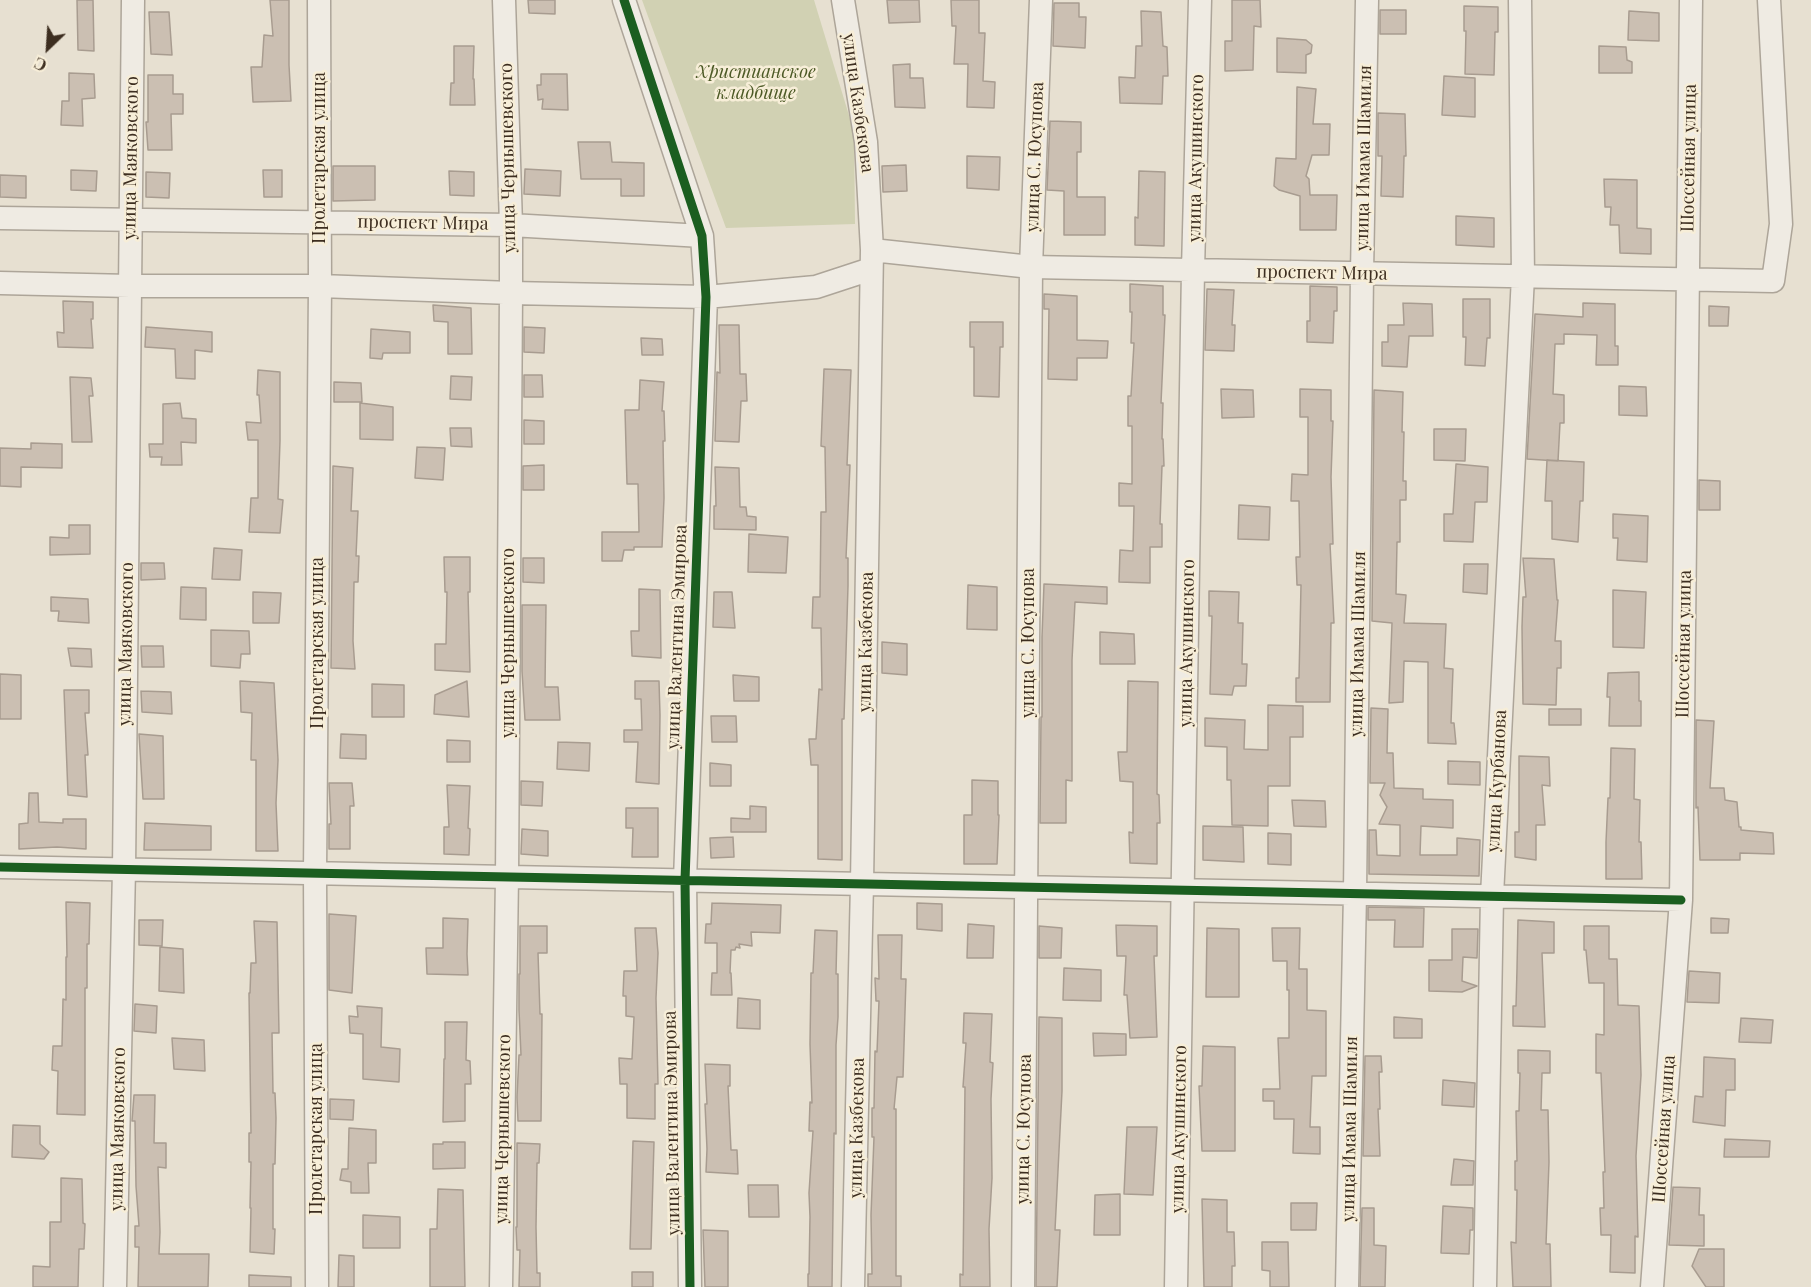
<!DOCTYPE html>
<meta charset="utf-8">
<style>
body{margin:0}
#map{position:relative;width:1811px;height:1287px;overflow:hidden;background:#e7e0d1;font-family:"Playfair Display",serif}
canvas{display:block}
.north{position:absolute;left:18px;top:18px;width:60px;height:60px;-webkit-text-stroke:4px #f7eed8;paint-order:stroke;rotate:205deg;font-size:16px;font-weight:700;line-height:24px;text-align:center;color:#3d2e20}
.north::after{content:'';display:block;margin:auto;width:21px;height:27px;background:#3d2e20;clip-path:polygon(50% 0,100% 100%,50% 72%,0 100%)}
</style>
<div id="map">
<canvas width="1811" height="1287"></canvas>
<div class="north">С</div>
</div>
<script>
const context = document.querySelector('canvas').getContext('2d');
context.lineJoin = 'round';
function paint(path, color) { context.fillStyle = color; context.fill(path, 'evenodd'); }
const poly = rows => new Path2D(rows.map(r => 'M' + r).join(''));
function stroke(path, color, width, dash) { context.strokeStyle = color; context.lineWidth = width; context.lineCap = dash ? 'butt' : 'round'; context.setLineDash(dash || []); context.stroke(path); }
function label(font, color, halo, rows, align = 'center') {
  context.font = font + ' "Playfair Display",serif'; context.lineWidth = 5; context.setLineDash([]); context.textBaseline = 'middle'; context.strokeStyle = halo; context.fillStyle = color; for (const [text, x, y, turn = 0] of rows) {
    context.save(); context.translate(x, y); context.rotate((+turn || 0) * Math.PI / 180); context.textAlign = isNaN(turn) ? turn : align; if (halo) context.strokeText(text, 0, 0); context.fillText(text, 0, 0); context.restore();
  }
}
const cemetery = poly([
 [642,0,814,0,854,132,855,224,726,228]
]);
const building = poly([
 [77,0,93,0,94,51,78,50,77,0],
 [270,0,289,0,289,65,291,101,253,102,251,67,262,67,264,35,273,36,270,0],
 [528,0,555,0,555,14,529,13,528,0],
 [887,0,919,0,920,22,889,23,887,0],
 [951,0,979,0,979,33,985,33,983,81,995,82,994,108,967,107,968,64,954,64,956,26,952,26,951,0],
 [1232,0,1260,0,1261,27,1254,26,1253,70,1225,71,1225,41,1232,41,1232,0],
 [1054,3,1079,3,1079,17,1086,17,1085,48,1053,46,1054,3],
 [1464,6,1498,7,1498,32,1495,32,1494,75,1465,74,1466,31,1464,31,1464,6],
 [1380,10,1406,10,1406,34,1380,34,1380,10],
 [1141,11,1161,12,1163,46,1167,47,1168,76,1163,76,1162,104,1120,103,1119,77,1135,78,1136,46,1142,46,1141,11],
 [1629,11,1659,13,1659,41,1628,40,1629,11],
 [149,12,169,12,172,55,151,54,149,12],
 [1277,38,1306,40,1312,45,1311,53,1306,55,1306,73,1277,72,1277,38],
 [454,46,474,46,473,79,474,79,475,105,450,105,451,83,454,83,454,46],
 [1599,46,1626,47,1627,60,1632,62,1632,73,1599,73,1599,46],
 [910,64,910,78,923,78,925,108,895,107,893,65,910,64],
 [69,73,94,74,95,98,82,99,83,126,61,125,62,101,69,101,69,73],
 [541,74,567,74,568,110,542,109,543,99,538,100,537,85,541,85,541,74],
 [148,75,173,75,173,94,183,94,183,114,171,114,172,150,148,150,146,122,148,122,148,75],
 [1444,76,1475,78,1475,117,1442,115,1444,76],
 [1297,87,1316,89,1313,124,1330,124,1329,155,1312,155,1306,176,1309,179,1310,195,1337,195,1336,230,1300,230,1300,196,1279,190,1274,186,1276,158,1296,159,1297,87],
 [1378,113,1405,114,1406,156,1404,156,1403,197,1381,196,1382,156,1378,156,1378,113],
 [1050,121,1081,122,1081,152,1077,152,1077,197,1105,197,1105,235,1064,235,1064,191,1047,190,1050,121],
 [578,142,610,142,612,162,644,163,644,196,621,196,621,179,581,179,578,142],
 [967,156,1000,157,999,190,967,188,967,156],
 [906,165,907,191,883,192,882,166,906,165],
 [333,166,375,166,375,200,333,201,333,166],
 [525,169,561,171,560,196,524,194,525,169],
 [71,170,97,171,96,191,71,190,71,170],
 [263,170,282,170,282,197,264,197,263,170],
 [449,171,474,172,474,196,450,195,449,171],
 [1139,171,1165,172,1164,246,1135,245,1135,217,1138,218,1139,171],
 [146,172,170,173,169,198,146,197,146,172],
 [0,175,26,176,26,198,0,197,0,175],
 [1604,179,1637,180,1637,228,1651,229,1651,254,1620,253,1619,225,1610,225,1611,207,1605,207,1604,179],
 [1456,216,1494,218,1494,247,1456,245,1456,216],
 [1130,284,1163,286,1163,315,1165,315,1161,403,1163,403,1162,439,1163,439,1164,466,1162,466,1160,524,1162,524,1162,547,1150,547,1150,583,1119,582,1120,550,1133,551,1134,506,1119,506,1119,483,1132,484,1132,426,1128,426,1128,396,1131,396,1134,343,1131,343,1132,312,1130,312,1130,284],
 [1310,286,1337,287,1337,311,1334,311,1333,343,1307,342,1307,321,1310,321,1310,286],
 [1207,289,1234,290,1232,325,1235,325,1234,351,1205,350,1207,289],
 [1044,294,1077,296,1077,340,1108,341,1107,358,1077,358,1077,380,1048,379,1049,309,1044,309,1044,294],
 [1463,299,1490,299,1490,338,1487,338,1485,366,1465,365,1466,337,1463,337,1463,299],
 [63,301,93,302,93,319,91,319,93,348,58,347,57,332,64,333,63,301],
 [1403,303,1432,304,1433,336,1409,336,1407,367,1382,366,1382,342,1388,342,1388,325,1404,325,1403,303],
 [1583,303,1615,304,1615,346,1618,346,1618,365,1596,365,1597,335,1564,334,1564,344,1555,344,1553,394,1564,395,1564,423,1560,423,1558,461,1527,459,1535,314,1583,317,1583,303],
 [433,305,471,308,472,354,448,354,448,322,434,321,433,305],
 [1709,306,1729,307,1728,326,1709,326,1709,306],
 [970,322,1003,322,1003,347,1000,347,999,397,974,396,974,347,970,347,970,322],
 [719,325,739,325,740,374,746,374,747,401,741,401,739,442,715,441,717,372,720,373,719,325],
 [146,327,212,332,212,352,195,350,195,379,176,378,175,349,145,347,146,327],
 [524,327,545,328,544,353,524,352,524,327],
 [371,329,410,332,410,353,383,353,382,359,370,358,371,329],
 [641,338,662,339,663,355,642,355,641,338],
 [824,369,851,370,847,465,850,465,846,558,848,558,848,586,844,719,842,719,842,860,818,859,818,765,811,765,809,739,816,739,819,689,822,690,821,628,812,628,813,597,820,597,821,512,826,512,825,447,821,446,824,369],
 [258,370,280,372,280,441,278,499,283,500,280,533,249,532,251,498,258,498,258,440,248,440,246,422,261,423,259,395,257,395,258,370],
 [524,375,542,375,543,397,524,397,524,375],
 [451,376,472,377,471,400,450,399,451,376],
 [70,377,91,378,93,396,89,396,92,442,72,442,70,377],
 [640,380,664,382,662,411,664,411,665,441,663,441,664,498,662,547,634,547,634,550,624,550,622,561,602,561,602,532,639,532,638,484,627,484,625,410,639,410,640,380],
 [334,382,361,383,362,402,334,402,334,382],
 [1619,386,1646,387,1647,416,1619,415,1619,386],
 [1221,389,1253,390,1254,417,1222,418,1221,389],
 [1300,389,1331,390,1331,421,1333,421,1331,477,1333,544,1330,544,1334,623,1331,623,1330,702,1296,702,1296,678,1299,678,1301,585,1297,585,1296,557,1300,557,1299,501,1291,501,1292,474,1308,475,1308,417,1300,417,1300,389],
 [1374,390,1403,392,1402,432,1404,432,1403,481,1406,481,1406,500,1400,500,1400,542,1397,542,1396,594,1406,595,1404,623,1446,624,1444,668,1453,669,1451,723,1454,723,1456,744,1428,743,1428,662,1404,661,1403,702,1389,703,1392,623,1372,621,1374,390],
 [180,403,182,418,196,419,196,443,181,442,182,465,161,465,162,457,150,457,149,444,163,444,163,404,180,403],
 [360,403,393,407,393,440,360,439,360,403],
 [524,420,544,421,544,444,524,444,524,420],
 [450,428,471,428,472,447,451,446,450,428],
 [1434,429,1466,429,1465,461,1434,460,1434,429],
 [31,443,62,444,62,468,21,467,21,487,0,486,0,448,31,449,31,443],
 [417,447,445,448,443,480,415,478,417,447],
 [1547,460,1584,462,1583,501,1580,501,1578,542,1552,539,1552,501,1545,501,1547,460],
 [1456,464,1488,467,1487,502,1475,502,1473,542,1444,541,1444,514,1453,514,1456,464],
 [544,465,544,490,523,490,523,466,544,465],
 [333,466,353,468,351,511,358,511,356,556,359,556,358,582,354,582,353,641,355,669,331,668,333,466],
 [715,467,739,468,740,507,746,507,747,516,756,517,756,530,714,529,714,506,716,506,715,467],
 [1699,480,1720,481,1720,510,1699,510,1699,480],
 [1239,505,1270,507,1269,540,1238,539,1239,505],
 [1613,514,1648,516,1647,562,1617,560,1618,538,1613,538,1613,514],
 [69,525,90,525,90,554,50,555,50,537,69,538,69,525],
 [749,534,788,537,786,573,748,572,749,534],
 [214,548,242,550,240,580,212,579,214,548],
 [444,557,470,557,470,592,468,592,470,672,435,670,435,644,446,644,447,592,445,592,444,557],
 [523,558,544,558,544,583,523,582,523,558],
 [1523,558,1554,559,1557,600,1558,600,1555,641,1561,641,1561,668,1557,668,1556,705,1523,704,1522,627,1523,597,1526,597,1523,558],
 [141,563,164,563,165,579,141,580,141,563],
 [1464,564,1488,564,1487,594,1463,592,1464,564],
 [1044,584,1107,587,1107,604,1075,602,1072,660,1072,781,1066,780,1066,823,1040,823,1041,717,1042,717,1042,637,1044,584],
 [968,585,997,587,997,630,967,629,968,585],
 [181,587,206,588,206,620,180,619,181,587],
 [639,589,660,590,661,658,632,656,631,631,639,631,639,589],
 [1613,590,1646,592,1644,648,1613,647,1613,590],
 [1209,591,1239,592,1238,623,1243,623,1242,664,1247,664,1246,686,1234,686,1232,695,1210,694,1212,616,1209,616,1209,591],
 [253,592,281,593,279,623,253,623,253,592],
 [714,592,732,592,735,628,713,627,714,592],
 [51,597,88,599,89,623,58,621,59,611,51,611,51,597],
 [522,605,546,605,545,687,558,687,560,720,525,720,522,671,522,605],
 [211,630,249,631,250,654,241,654,240,668,211,666,211,630],
 [1100,632,1134,634,1135,664,1100,664,1100,632],
 [882,642,907,644,907,675,882,673,882,642],
 [141,646,163,646,164,667,142,667,141,646],
 [68,648,91,649,92,667,71,666,68,648],
 [1639,672,1639,701,1641,701,1641,726,1609,726,1610,697,1607,697,1608,673,1639,672],
 [0,674,21,675,21,719,0,719,0,674],
 [733,675,759,677,759,701,734,701,733,675],
 [240,681,274,683,278,760,276,803,278,851,256,851,256,760,251,760,252,713,241,712,240,681],
 [467,681,469,717,434,714,435,695,467,681],
 [635,681,659,681,660,715,659,784,636,782,638,742,624,742,624,730,642,730,641,699,635,699,635,681],
 [1128,681,1158,682,1157,794,1159,795,1160,823,1157,823,1157,864,1130,863,1129,832,1133,833,1133,782,1120,781,1118,752,1127,752,1128,681],
 [372,684,404,685,404,717,372,717,372,684],
 [64,690,89,690,89,713,85,713,88,755,85,755,87,797,68,795,64,690],
 [141,691,171,692,172,714,142,712,141,691],
 [1268,705,1303,706,1303,737,1290,737,1290,786,1268,786,1268,826,1232,825,1231,780,1227,780,1227,747,1205,746,1205,718,1245,720,1244,749,1268,750,1268,705],
 [1371,708,1388,709,1387,753,1393,753,1394,788,1423,789,1423,799,1453,800,1453,828,1421,826,1420,855,1457,855,1457,838,1480,840,1479,876,1369,874,1369,830,1376,830,1377,855,1400,856,1400,825,1379,824,1387,807,1380,795,1385,783,1370,783,1371,708],
 [1549,709,1581,709,1581,725,1549,725,1549,709],
 [711,716,736,716,737,742,712,742,711,716],
 [1696,720,1714,721,1710,788,1724,788,1725,800,1737,802,1739,827,1741,827,1741,830,1773,833,1774,854,1740,853,1740,860,1700,860,1698,807,1696,808,1696,720],
 [139,734,163,736,164,799,143,799,139,734],
 [341,734,366,735,366,759,340,758,341,734],
 [447,740,470,741,470,762,447,762,447,740],
 [558,742,590,743,589,771,557,769,558,742],
 [1611,748,1635,749,1634,799,1640,800,1639,842,1641,842,1642,879,1606,879,1606,842,1608,798,1610,798,1611,748],
 [1519,756,1549,757,1550,786,1542,785,1545,825,1536,825,1536,860,1515,857,1515,832,1519,832,1519,756],
 [1448,761,1480,762,1480,785,1448,784,1448,761],
 [710,763,731,765,731,786,710,786,710,763],
 [972,780,998,781,998,815,999,815,997,864,964,864,964,815,972,815,972,780],
 [521,781,543,782,542,806,521,805,521,781],
 [329,783,352,783,354,806,350,806,350,849,329,849,329,824,331,824,329,783],
 [447,785,470,786,468,828,470,829,469,855,444,854,444,827,449,827,447,785],
 [29,793,38,793,39,822,63,823,63,819,86,819,86,849,57,847,19,849,19,824,28,823,29,793],
 [1292,800,1325,801,1326,827,1294,826,1292,800],
 [750,806,766,807,766,832,731,832,731,818,750,819,750,806],
 [626,808,658,808,658,857,632,857,633,828,626,828,626,808],
 [145,823,211,826,211,850,144,850,145,823],
 [1203,826,1243,827,1244,862,1203,860,1203,826],
 [522,829,548,831,548,856,521,854,522,829],
 [1268,833,1291,834,1291,865,1268,864,1268,833],
 [733,837,734,857,711,858,710,838,733,837],
 [66,902,90,903,89,944,87,944,87,988,85,988,85,1115,57,1114,58,1071,52,1070,53,1046,62,1046,63,999,66,1000,66,957,67,957,66,902],
 [712,903,781,905,780,933,751,932,752,946,739,944,740,948,736,947,735,950,731,950,730,973,731,973,732,995,711,995,712,973,717,973,717,943,705,943,706,924,711,924,712,903],
 [917,903,942,904,942,931,917,929,917,903],
 [1368,907,1424,908,1423,947,1394,947,1395,920,1368,920,1368,907],
 [329,914,356,916,352,993,329,990,329,914],
 [443,918,468,919,467,954,468,975,427,974,426,948,443,948,443,918],
 [1711,918,1729,919,1728,933,1711,933,1711,918],
 [139,920,163,920,162,946,139,945,139,920],
 [1518,920,1554,922,1554,953,1542,953,1545,1027,1513,1026,1513,1006,1516,1006,1517,969,1518,920],
 [254,921,277,922,279,1033,272,1033,273,1093,275,1093,276,1118,275,1164,273,1164,273,1229,275,1229,274,1254,250,1252,251,1208,250,1208,251,1162,249,1162,249,1133,251,1133,249,993,250,993,251,963,256,963,254,921],
 [968,924,994,926,993,958,967,958,968,924],
 [1116,925,1157,926,1157,956,1154,956,1157,1037,1130,1038,1127,995,1124,995,1126,956,1117,956,1116,925],
 [520,926,547,926,547,953,538,953,540,1014,542,1014,541,1121,518,1121,517,1097,519,1055,521,1055,519,1010,519,974,520,974,520,926],
 [1039,926,1062,928,1061,958,1039,958,1039,926],
 [1584,926,1609,926,1609,959,1617,959,1618,1005,1639,1006,1641,1075,1636,1156,1638,1237,1635,1236,1635,1273,1610,1272,1611,1235,1601,1235,1600,1208,1604,1208,1603,1172,1605,1172,1601,1073,1596,1073,1596,1034,1604,1035,1604,983,1589,983,1586,950,1584,950,1584,926],
 [635,928,656,928,658,953,656,998,658,1084,655,1084,655,1119,627,1118,627,1084,620,1084,619,1058,632,1059,634,1017,626,1016,626,996,623,996,624,971,637,971,635,928],
 [1207,928,1239,929,1239,997,1206,997,1207,928],
 [1272,928,1300,928,1299,969,1307,969,1307,1010,1326,1011,1326,1076,1312,1076,1310,1127,1320,1127,1320,1154,1293,1153,1294,1119,1274,1119,1274,1101,1263,1101,1263,1089,1280,1089,1278,1038,1289,1038,1289,990,1287,990,1287,961,1273,961,1272,928],
 [1452,929,1478,929,1477,958,1463,957,1462,981,1477,986,1462,992,1429,991,1429,960,1452,960,1452,929],
 [815,930,837,931,836,974,838,974,838,1017,836,1045,836,1134,834,1133,832,1287,808,1287,808,1274,809,1274,810,1217,809,1193,813,1131,809,1131,810,1102,812,1103,810,1044,811,973,813,973,815,930],
 [878,935,902,935,901,979,906,979,903,1077,897,1077,894,1109,896,1109,896,1276,901,1276,901,1287,868,1287,868,1274,872,1274,871,1215,874,1137,872,1137,872,1108,874,1108,875,1051,877,1052,879,1001,876,1001,875,978,879,979,878,935],
 [160,947,183,949,184,993,159,991,160,947],
 [1064,968,1101,970,1101,1001,1063,1000,1064,968],
 [1689,971,1720,973,1719,1003,1687,1002,1689,971],
 [738,998,760,1000,760,1029,737,1028,738,998],
 [135,1004,157,1006,156,1033,134,1031,135,1004],
 [357,1006,382,1008,381,1047,400,1049,399,1082,363,1079,363,1034,350,1033,349,1016,358,1017,357,1006],
 [964,1013,992,1014,990,1062,993,1063,991,1099,992,1178,989,1229,990,1287,960,1287,960,1274,963,1275,965,1087,963,1087,966,1043,963,1043,964,1013],
 [1039,1017,1062,1018,1062,1091,1055,1230,1060,1230,1057,1287,1036,1287,1039,1017],
 [1394,1017,1422,1019,1422,1038,1394,1038,1394,1017],
 [1741,1018,1773,1020,1771,1043,1739,1042,1741,1018],
 [445,1022,467,1022,466,1060,470,1061,471,1084,465,1084,465,1121,443,1122,444,1059,445,1059,445,1022],
 [1093,1033,1126,1034,1126,1055,1094,1056,1093,1033],
 [172,1038,204,1040,205,1071,174,1069,172,1038],
 [1203,1046,1235,1047,1235,1151,1202,1151,1199,1086,1202,1086,1203,1046],
 [1518,1050,1550,1051,1550,1073,1542,1073,1541,1110,1548,1110,1549,1162,1546,1244,1550,1244,1551,1287,1513,1287,1511,1242,1516,1243,1517,1190,1515,1190,1515,1161,1517,1161,1516,1111,1519,1111,1520,1073,1518,1073,1518,1050],
 [1365,1056,1381,1056,1382,1072,1379,1072,1380,1109,1378,1109,1380,1156,1363,1156,1365,1056],
 [1704,1057,1735,1059,1735,1090,1726,1090,1725,1126,1693,1122,1695,1096,1703,1097,1704,1057],
 [705,1064,730,1065,730,1086,728,1086,731,1150,737,1150,738,1174,706,1172,707,1149,705,1104,707,1104,705,1064],
 [1443,1080,1475,1083,1474,1107,1442,1105,1443,1080],
 [134,1095,155,1095,154,1143,166,1143,166,1168,158,1167,160,1232,159,1254,209,1254,208,1287,138,1287,139,1247,135,1247,135,1226,139,1226,136,1186,135,1121,132,1121,134,1095],
 [330,1099,354,1100,353,1120,330,1119,330,1099],
 [13,1125,40,1126,40,1144,49,1152,44,1159,12,1157,13,1125],
 [1127,1127,1157,1127,1153,1195,1124,1194,1127,1127],
 [349,1128,376,1130,376,1163,368,1163,369,1193,351,1193,351,1182,340,1180,342,1169,348,1169,349,1128],
 [1725,1139,1770,1141,1769,1157,1724,1157,1725,1139],
 [633,1141,654,1142,651,1249,630,1249,633,1141],
 [443,1142,465,1142,465,1168,433,1169,433,1144,443,1144,443,1142],
 [517,1143,540,1144,539,1163,537,1163,536,1227,537,1273,540,1273,540,1287,519,1287,520,1250,517,1250,516,1227,517,1227,517,1143],
 [1454,1159,1474,1161,1473,1185,1451,1185,1454,1159],
 [61,1178,82,1179,83,1223,85,1224,84,1249,79,1249,78,1287,33,1287,33,1266,50,1267,50,1222,61,1222,61,1178],
 [748,1185,778,1185,779,1217,749,1217,748,1185],
 [1673,1187,1700,1188,1699,1215,1704,1215,1704,1246,1669,1245,1673,1187],
 [438,1189,463,1190,465,1287,430,1287,430,1229,437,1229,438,1189],
 [1120,1194,1120,1235,1094,1235,1095,1195,1120,1194],
 [1202,1199,1227,1200,1227,1232,1234,1232,1235,1266,1232,1266,1232,1287,1204,1287,1202,1199],
 [1291,1203,1317,1203,1316,1230,1291,1230,1291,1203],
 [1443,1206,1473,1208,1473,1230,1470,1230,1469,1254,1441,1253,1443,1206],
 [1362,1208,1374,1208,1374,1245,1386,1246,1385,1287,1360,1287,1362,1208],
 [363,1215,400,1217,400,1248,363,1248,363,1215],
 [703,1230,728,1231,728,1287,705,1287,703,1230],
 [1262,1242,1288,1242,1289,1287,1270,1287,1270,1271,1262,1270,1262,1242],
 [1699,1249,1724,1249,1724,1287,1706,1287,1692,1266,1699,1249],
 [339,1255,354,1256,354,1287,338,1287,339,1255],
 [632,1272,653,1272,653,1287,632,1287,632,1272],
 [249,1275,291,1277,291,1287,249,1287,249,1275]
]);
const minor = poly([
 [624,0,702,236,706,297,685,880,690,1287],
 [843,0,866,142,872,250,862,883,853,1287],
 [0,218,511,225,702,236],
 [872,250,1031,267,1773,281,1781,224,1769,0],
 [0,283,130,286,320,286,511,293,706,297,816,287,871,269],
 [0,867,1681,900],
 [115,1287,124,869,133,0],
 [317,1287,315,873,320,286,319,0],
 [501,1287,507,876,511,293,511,225,504,0],
 [1023,1287,1031,267,1041,0],
 [1176,1287,1193,270,1200,0],
 [1347,1287,1355,893,1362,273,1367,0],
 [1485,1287,1492,896,1523,276,1520,0],
 [1652,1287,1681,900,1691,0]
]);
const cycleway = poly([
 [624,0,702,236,706,297,685,880,690,1287],
 [0,867,1681,900]
]);
const parkNames = [
 ["Христианское",756,72],
 ["кладбище",756,93]
];
const streetNames = [
 ["улица Казбекова",858,103,82],
 ["улица С. Юсупова",1035,157,-88],
 ["улица Маяковского",131,158,-89],
 ["Пролетарская улица",319,158,-90],
 ["улица Чернышевского",508,158,-91],
 ["улица Акушинского",1196,158,-89],
 ["улица Имама Шамиля",1364,158,-89],
 ["Шоссейная улица",1689,158,-89],
 ["проспект Мира",423,223,1],
 ["проспект Мира",1322,273,1],
 ["улица Валентина Эмирова",677,637,-88],
 ["улица Казбекова",866,642,-89],
 ["Пролетарская улица",317,643,-90],
 ["улица Чернышевского",508,643,-90],
 ["улица С. Юсупова",1028,643,-90],
 ["улица Акушинского",1187,643,-89],
 ["улица Маяковского",126,644,-89],
 ["улица Имама Шамиля",1358,644,-89],
 ["Шоссейная улица",1684,644,-89],
 ["улица Курбанова",1497,781,-87],
 ["улица Валентина Эмирова",672,1123,-91],
 ["улица Казбекова",857,1128,-89],
 ["улица Маяковского",118,1129,-89],
 ["Пролетарская улица",316,1129,-90],
 ["улица Чернышевского",503,1129,-89],
 ["улица С. Юсупова",1024,1129,-89],
 ["улица Акушинского",1179,1129,-89],
 ["улица Имама Шамиля",1350,1129,-89],
 ["Шоссейная улица",1664,1129,-86]
];
paint(cemetery, '#d1d1b3');
paint(building, '#cbbfb2');
stroke(building, '#a89c90', 1.5);
stroke(minor, '#ada599', 25);
stroke(minor, '#efebe3', 22);
stroke(cycleway, '#1b5e20', 9);
label('italic 18px', '#4d5a26', '#f7eed8', parkNames);
label('18px', '#3d2e20', '#f7eed8', streetNames);
</script>
